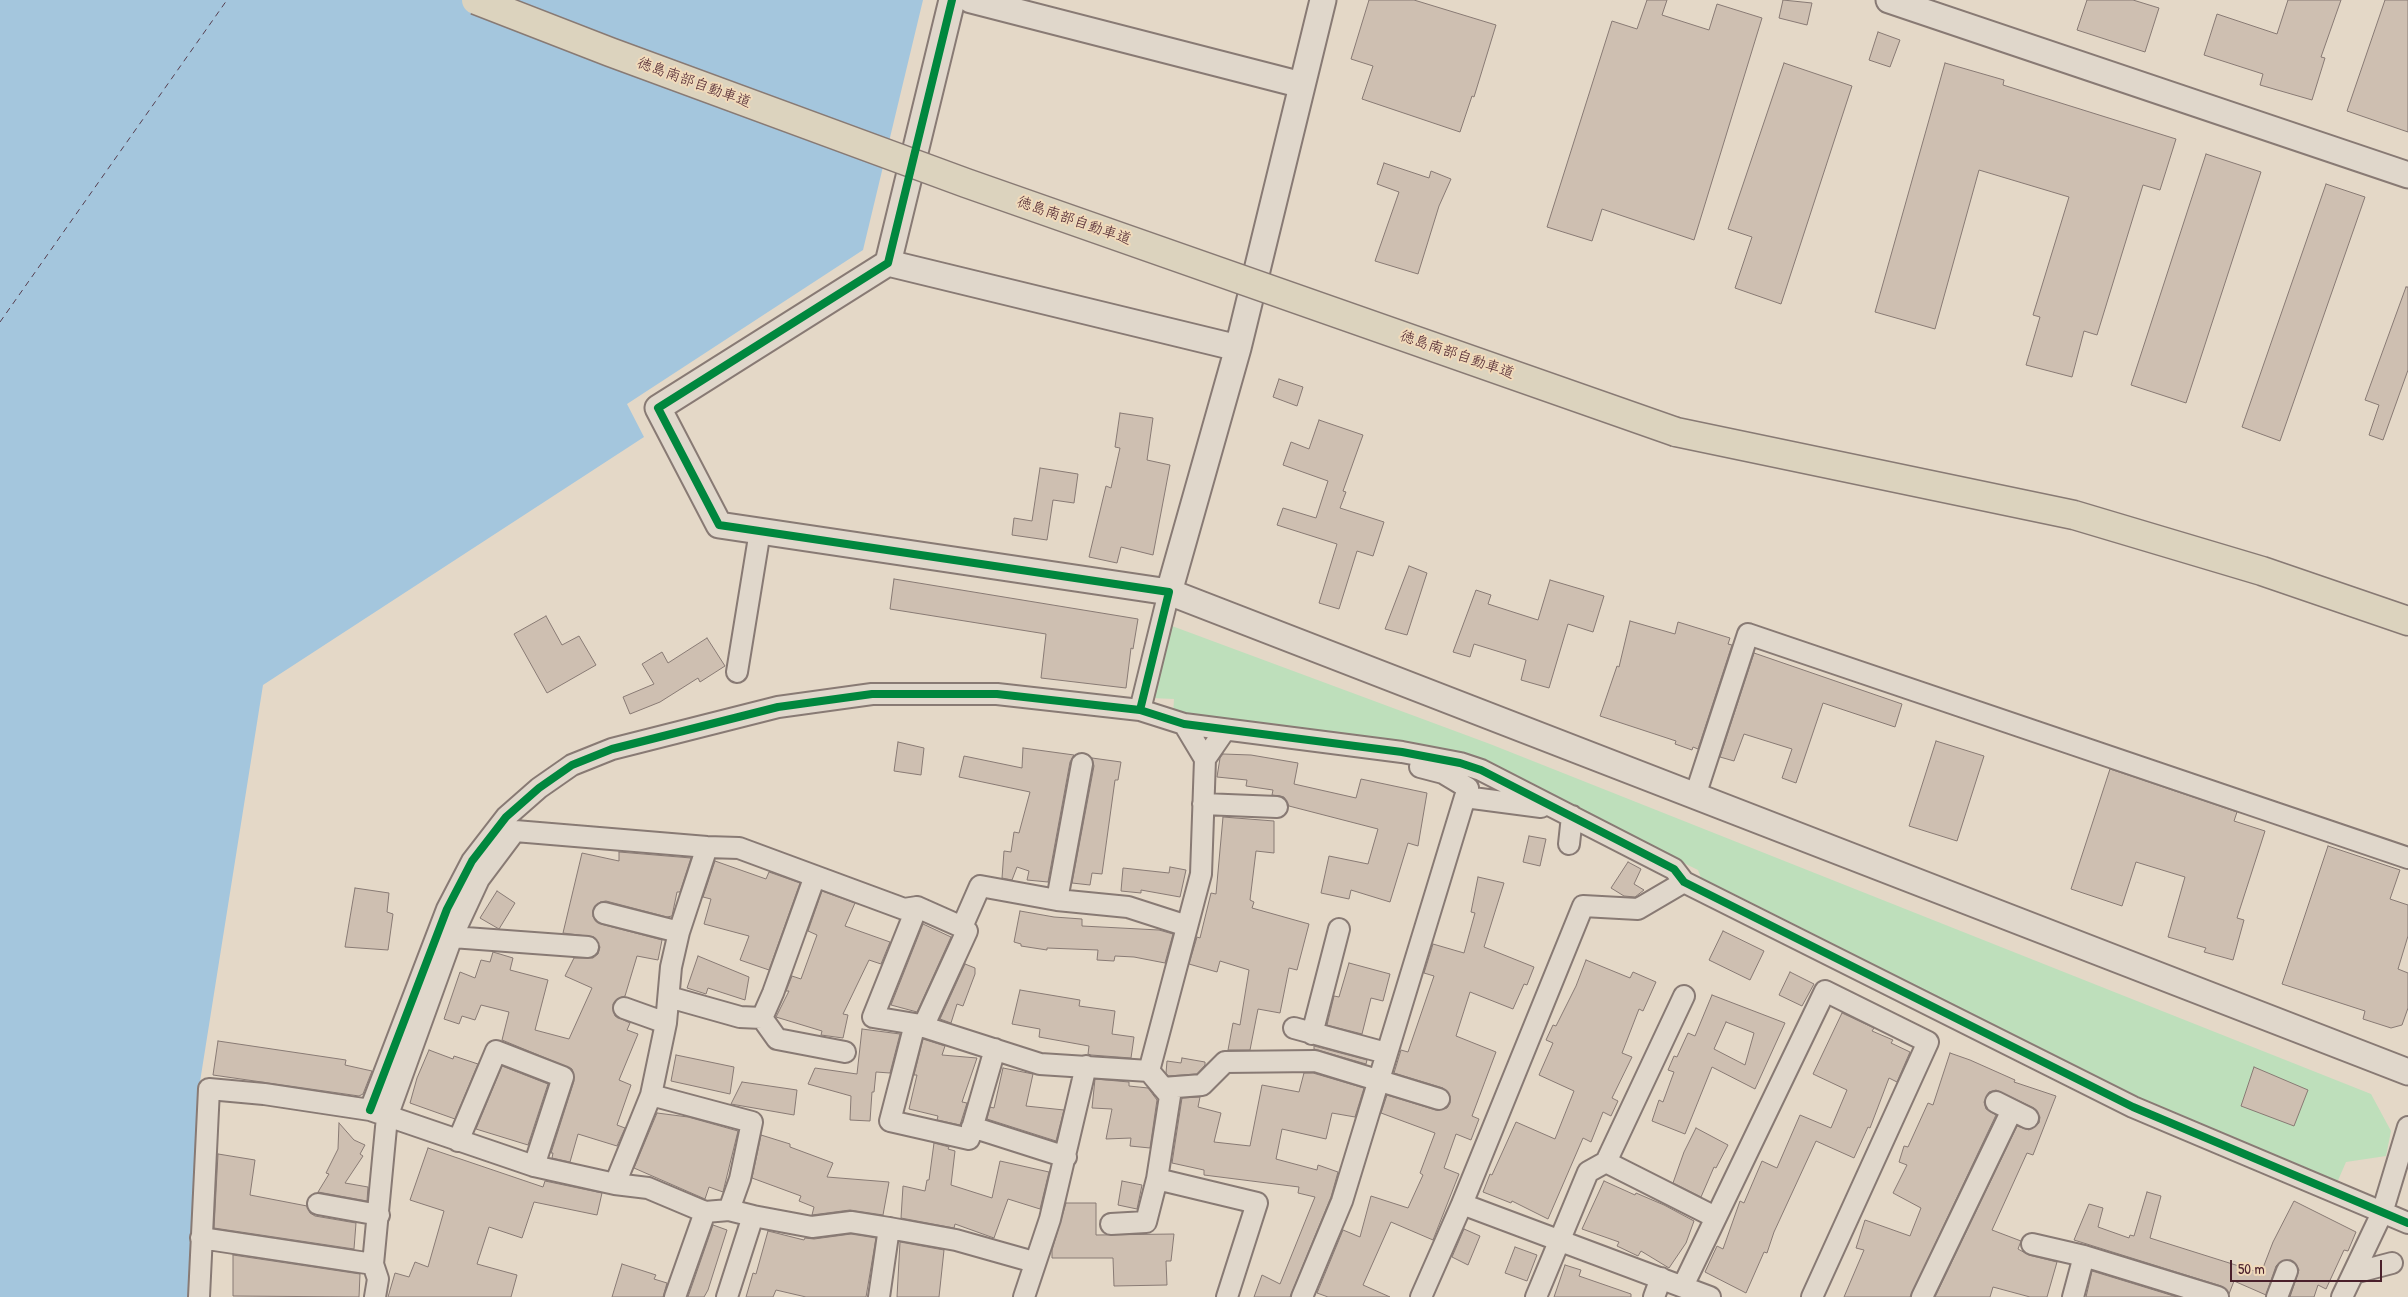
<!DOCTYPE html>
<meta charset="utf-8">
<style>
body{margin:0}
#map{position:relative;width:2408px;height:1297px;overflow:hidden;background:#e4d8c7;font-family:"Patrick Hand",sans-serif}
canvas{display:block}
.scale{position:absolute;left:2230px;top:1260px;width:152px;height:22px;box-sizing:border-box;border:2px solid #4a1f2b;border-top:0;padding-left:6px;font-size:15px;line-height:18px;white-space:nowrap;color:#4a1f2b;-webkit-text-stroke:4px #f1daba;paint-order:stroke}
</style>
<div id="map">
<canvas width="2408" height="1297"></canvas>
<div class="scale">50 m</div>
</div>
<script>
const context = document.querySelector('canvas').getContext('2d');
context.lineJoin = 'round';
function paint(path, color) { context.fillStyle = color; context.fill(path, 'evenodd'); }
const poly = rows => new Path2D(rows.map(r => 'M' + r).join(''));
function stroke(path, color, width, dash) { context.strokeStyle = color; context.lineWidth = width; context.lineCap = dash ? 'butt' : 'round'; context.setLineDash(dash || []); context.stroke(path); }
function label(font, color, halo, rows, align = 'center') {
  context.font = font + ' "Patrick Hand","Klee One",sans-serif'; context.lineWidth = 4; context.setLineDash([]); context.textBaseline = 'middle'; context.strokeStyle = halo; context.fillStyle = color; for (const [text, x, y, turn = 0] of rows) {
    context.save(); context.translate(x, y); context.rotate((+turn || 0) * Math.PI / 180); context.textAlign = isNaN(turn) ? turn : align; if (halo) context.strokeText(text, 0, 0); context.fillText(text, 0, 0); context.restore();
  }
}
const green = poly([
 [1172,626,1490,744,2371,1094,2391,1131,2386,1156,2346,1162,2336,1185,2140,1102,1703,883,1698,870,1472,759,1173,715,1174,699,1151,698]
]);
const water = poly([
 [0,0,923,0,863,250,627,404,644,437,263,685,199,1088,190,1297,0,1297]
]);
const ferry = poly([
 [0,322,227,0]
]);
const building = poly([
 [1369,0,1414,0,1496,25,1474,97,1472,96,1460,132,1362,99,1373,66,1351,59,1369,0],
 [1647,0,1667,0,1662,15,1709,30,1717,4,1762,18,1694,240,1602,209,1592,241,1547,227,1612,21,1637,29,1647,0],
 [1783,0,1812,3,1807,25,1779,18,1783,0],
 [2087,0,2133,0,2159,8,2145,52,2077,30,2087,0],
 [2288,0,2341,0,2321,57,2325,58,2312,100,2260,85,2263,74,2204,55,2217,14,2277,34,2288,0],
 [2385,0,2408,0,2408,132,2347,111,2385,0],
 [1878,32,1900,40,1890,67,1869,60,1878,32],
 [1784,63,1852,86,1781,304,1735,288,1752,237,1728,229,1784,63],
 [1945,63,2004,80,2003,85,2176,139,2160,190,2143,185,2097,335,2084,331,2072,377,2026,365,2040,317,2033,315,2069,197,1979,170,1935,329,1875,312,1945,63],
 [2206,154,2261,172,2186,403,2131,385,2206,154],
 [1384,163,1429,178,1431,171,1451,179,1439,206,1418,274,1375,261,1399,192,1377,184,1384,163],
 [2326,184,2365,197,2280,441,2242,427,2326,184],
 [2406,287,2408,287,2408,370,2383,440,2369,435,2379,405,2365,400,2406,287],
 [1279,379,1303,387,1297,406,1273,397,1279,379],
 [1120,413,1153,418,1147,460,1170,465,1153,555,1121,547,1117,563,1089,557,1106,486,1111,488,1120,448,1115,447,1120,413],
 [1319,420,1363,435,1343,491,1346,492,1340,508,1384,522,1373,556,1357,551,1339,609,1319,603,1337,544,1277,525,1283,508,1316,518,1328,481,1283,465,1291,442,1309,449,1319,420],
 [1040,468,1078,474,1074,503,1053,500,1047,540,1012,535,1014,518,1032,521,1040,468],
 [1409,566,1427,573,1407,635,1385,629,1409,566],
 [894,579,1138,619,1133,649,1131,648,1126,688,1041,678,1046,634,890,609,894,579],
 [1550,580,1604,596,1593,632,1568,624,1549,688,1521,680,1526,660,1474,644,1470,657,1453,652,1476,590,1491,595,1488,604,1538,620,1550,580],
 [546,616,562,645,579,636,596,665,547,693,514,634,546,616],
 [1630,621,1675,634,1678,622,1730,638,1728,644,1732,645,1698,749,1693,747,1692,750,1675,744,1676,741,1600,716,1617,666,1619,667,1630,621],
 [707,638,725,666,700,682,698,678,660,702,630,714,623,697,654,684,642,664,662,652,668,663,707,638],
 [1754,653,1902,704,1895,727,1823,703,1796,783,1782,778,1792,749,1744,734,1734,761,1720,757,1754,653],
 [1936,741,1984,756,1957,841,1909,826,1936,741],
 [898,742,924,748,921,775,894,771,898,742],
 [1023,748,1074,755,1070,762,1048,882,1027,880,1029,871,1017,867,1012,880,1002,878,1004,851,1011,852,1014,832,1019,833,1030,792,959,777,964,756,1022,768,1023,748],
 [1223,754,1251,755,1298,763,1294,784,1356,798,1361,779,1427,793,1418,846,1408,843,1390,902,1351,890,1349,899,1321,893,1329,856,1368,864,1378,829,1289,806,1284,797,1272,795,1273,790,1246,786,1247,780,1217,777,1220,758,1223,754],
 [1092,758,1121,762,1118,780,1115,780,1102,874,1092,873,1090,885,1072,883,1094,766,1092,758],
 [2110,769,2237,812,2234,821,2265,831,2237,918,2244,920,2233,960,2204,952,2206,948,2168,937,2185,877,2136,862,2122,906,2071,889,2110,769],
 [1223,817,1274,821,1274,853,1256,851,1250,900,1254,902,1252,908,1309,924,1297,970,1289,968,1280,1013,1258,1009,1250,1050,1228,1050,1233,1023,1240,1025,1249,970,1220,961,1217,972,1189,964,1197,937,1200,938,1211,893,1216,894,1223,817],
 [1529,836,1546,839,1540,866,1523,862,1529,836],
 [2328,846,2400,870,2390,899,2408,905,2408,936,2398,969,2408,973,2408,1008,2402,1025,2391,1028,2363,1019,2365,1011,2282,984,2328,846],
 [619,852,691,858,680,892,677,892,672,916,667,917,606,901,600,902,593,910,593,917,601,924,662,940,658,960,637,956,625,996,617,999,613,1004,615,1016,630,1023,627,1030,638,1034,619,1080,631,1085,617,1125,625,1128,617,1146,578,1134,570,1162,552,1158,553,1153,551,1153,574,1081,572,1069,502,1040,509,1012,481,1005,475,1020,462,1016,459,1024,444,1019,460,972,475,978,481,960,490,962,493,952,513,958,510,970,548,980,535,1030,569,1039,592,988,565,976,574,958,593,958,598,954,600,947,594,937,563,933,582,853,619,861,619,852],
 [715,861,766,879,769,872,800,883,769,970,740,960,749,936,704,924,711,899,703,897,715,861],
 [1628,862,1641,869,1634,884,1644,890,1635,897,1624,896,1611,888,1628,862],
 [1170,867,1186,870,1180,897,1141,890,1141,893,1121,891,1123,868,1169,873,1170,867],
 [1478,877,1504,883,1484,947,1534,967,1527,985,1524,984,1513,1009,1470,992,1456,1036,1496,1052,1472,1116,1479,1119,1471,1140,1456,1134,1444,1168,1459,1174,1433,1240,1391,1222,1363,1285,1390,1297,1328,1297,1317,1293,1343,1230,1360,1237,1371,1196,1408,1208,1423,1175,1420,1173,1435,1133,1381,1113,1387,1095,1436,1110,1447,1108,1450,1103,1450,1096,1443,1088,1394,1073,1401,1050,1408,1052,1434,976,1424,973,1433,944,1464,953,1475,913,1471,912,1478,877],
 [355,888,389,893,387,912,393,914,388,950,345,947,355,888],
 [497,891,515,903,499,929,480,918,497,891],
 [822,891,855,903,845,926,890,942,881,964,869,960,843,1014,848,1015,843,1038,821,1035,822,1031,776,1017,789,991,786,991,792,976,801,979,817,935,808,931,822,891],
 [1020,911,1054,917,1082,919,1082,926,1159,930,1173,934,1165,963,1134,957,1115,956,1114,961,1097,960,1098,950,1047,948,1047,950,1021,946,1021,944,1014,942,1020,911],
 [923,924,951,937,917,1012,891,1005,923,924],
 [1723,931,1764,951,1750,980,1709,960,1723,931],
 [698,956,749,977,745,1000,708,988,706,994,687,988,698,956],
 [1586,960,1630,978,1633,972,1656,982,1643,1011,1639,1009,1622,1053,1632,1057,1612,1098,1618,1101,1611,1116,1603,1112,1591,1142,1583,1138,1548,1219,1512,1201,1511,1203,1483,1192,1490,1174,1492,1175,1516,1122,1555,1139,1574,1091,1539,1075,1553,1043,1546,1040,1553,1025,1556,1026,1576,986,1586,960],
 [1349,963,1390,974,1383,1001,1371,998,1362,1034,1327,1025,1334,996,1339,997,1349,963],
 [965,964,975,968,975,974,963,1006,957,1004,951,1023,940,1019,965,964],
 [1790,972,1814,984,1802,1006,1779,995,1790,972],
 [1020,990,1080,1000,1079,1006,1115,1011,1112,1034,1134,1037,1131,1058,1091,1055,1088,1054,1089,1046,1039,1037,1040,1029,1012,1024,1020,990],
 [1712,995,1785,1023,1755,1089,1712,1067,1685,1134,1652,1121,1659,1100,1663,1102,1674,1072,1668,1070,1674,1056,1677,1057,1688,1033,1695,1036,1712,995],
 [1726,1022,1754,1033,1745,1065,1714,1049,1726,1022],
 [1842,1013,1874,1028,1872,1031,1893,1040,1891,1043,1910,1052,1897,1082,1889,1078,1870,1128,1868,1127,1854,1158,1816,1141,1774,1232,1767,1253,1764,1252,1746,1293,1705,1272,1717,1246,1723,1249,1740,1201,1744,1203,1762,1161,1777,1168,1800,1115,1831,1128,1847,1090,1813,1074,1842,1013],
 [862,1029,900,1034,890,1073,876,1072,874,1092,872,1092,870,1121,850,1120,851,1096,808,1084,815,1068,857,1074,862,1029],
 [923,1039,945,1046,942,1055,977,1058,962,1102,967,1103,960,1125,937,1120,938,1116,909,1109,917,1075,914,1075,923,1039],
 [218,1041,346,1060,345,1065,372,1071,363,1094,359,1096,213,1075,218,1041],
 [1314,1046,1367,1060,1366,1064,1314,1049,1314,1046],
 [429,1050,453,1059,454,1056,478,1064,455,1119,410,1103,417,1078,429,1050],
 [1950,1053,1970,1060,2015,1080,2014,1082,2056,1096,2033,1155,2027,1153,1992,1230,2021,1241,2018,1249,2029,1255,2057,1262,2047,1297,2030,1297,1993,1287,1990,1297,1935,1297,2017,1126,2029,1130,2039,1123,2040,1117,2034,1108,1996,1090,1989,1092,1984,1102,1986,1109,1996,1115,1910,1297,1844,1297,1864,1250,1856,1248,1865,1220,1910,1236,1921,1208,1893,1193,1907,1165,1899,1162,1904,1146,1908,1147,1928,1103,1933,1105,1950,1053],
 [676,1055,734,1067,730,1094,671,1081,676,1055],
 [1182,1058,1205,1062,1205,1065,1197,1074,1168,1076,1166,1073,1167,1061,1181,1063,1182,1058],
 [502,1066,548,1084,528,1145,476,1129,502,1066],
 [2254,1067,2308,1090,2294,1126,2241,1106,2254,1067],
 [1003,1068,1033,1074,1026,1106,1064,1110,1056,1141,987,1119,990,1107,994,1108,1003,1068],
 [1304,1073,1313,1073,1364,1088,1355,1117,1332,1113,1326,1139,1282,1129,1276,1159,1317,1170,1318,1165,1338,1172,1331,1197,1290,1297,1254,1297,1262,1275,1280,1284,1315,1197,1298,1193,1299,1187,1204,1175,1204,1170,1172,1163,1182,1098,1200,1097,1198,1107,1221,1113,1214,1142,1250,1146,1262,1085,1299,1092,1304,1073],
 [1095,1079,1129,1082,1129,1086,1148,1088,1157,1100,1150,1148,1130,1146,1131,1138,1106,1139,1112,1109,1092,1108,1095,1079],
 [742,1082,797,1090,794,1115,731,1104,742,1082],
 [657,1113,688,1117,738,1131,723,1192,709,1187,705,1199,634,1168,657,1113],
 [339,1123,354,1140,365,1145,360,1154,363,1156,345,1183,368,1187,367,1201,318,1192,329,1174,326,1173,338,1149,339,1123],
 [1696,1128,1728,1145,1716,1168,1714,1167,1701,1197,1673,1183,1684,1152,1696,1128],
 [761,1135,790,1144,790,1147,833,1163,827,1177,889,1182,883,1215,850,1210,812,1215,814,1207,799,1201,801,1196,752,1178,761,1135],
 [934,1143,949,1147,948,1149,955,1151,951,1185,992,1198,1000,1161,1049,1172,1040,1209,1008,1199,994,1238,955,1224,954,1228,901,1218,903,1186,925,1191,927,1180,929,1180,934,1143],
 [428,1148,543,1187,545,1181,602,1193,597,1215,534,1202,522,1238,489,1227,477,1264,517,1275,511,1297,388,1297,395,1273,409,1277,415,1262,428,1267,444,1211,410,1200,428,1148],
 [218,1154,255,1160,250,1195,307,1206,310,1213,315,1216,356,1223,354,1249,214,1228,218,1154],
 [1122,1181,1142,1185,1137,1209,1118,1205,1122,1181],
 [1604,1181,1635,1195,1636,1193,1664,1205,1694,1221,1686,1243,1669,1268,1641,1251,1638,1256,1617,1246,1619,1242,1582,1229,1604,1181],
 [2147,1192,2161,1196,2150,1238,2261,1273,2273,1242,2294,1201,2356,1232,2348,1251,2344,1250,2326,1289,2318,1285,2314,1297,2290,1297,2299,1270,2296,1264,2291,1260,2280,1262,2276,1266,2266,1295,2234,1281,2229,1294,2221,1286,2074,1240,2089,1204,2103,1208,2098,1227,2129,1238,2130,1235,2134,1236,2147,1192],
 [1066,1203,1096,1203,1096,1235,1174,1234,1171,1261,1166,1261,1167,1285,1114,1286,1113,1258,1052,1258,1052,1250,1066,1203],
 [713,1225,727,1230,708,1290,704,1297,688,1297,713,1225],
 [1464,1229,1480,1236,1468,1265,1452,1257,1464,1229],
 [768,1231,804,1240,805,1238,814,1239,851,1234,876,1238,866,1297,806,1297,776,1290,773,1297,746,1297,753,1273,756,1274,768,1231],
 [900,1242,944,1250,939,1297,897,1297,900,1242],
 [1515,1247,1537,1255,1527,1281,1505,1273,1515,1247],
 [233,1255,360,1274,359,1297,233,1296,233,1255],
 [622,1264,656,1275,654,1279,667,1283,663,1297,612,1297,622,1264],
 [1565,1265,1581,1270,1579,1276,1631,1294,1631,1297,1554,1297,1565,1265],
 [2092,1271,2177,1297,2086,1297,2092,1271]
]);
const minor = poly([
 [737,672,760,531],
 [1140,710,1169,592],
 [1184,724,1205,759],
 [1420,767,1443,773,1468,788],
 [1695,796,1748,634,2408,858],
 [1203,804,1277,807],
 [1569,844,1572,816],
 [815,876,773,993,762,1018,777,1039,845,1052],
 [1057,900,1082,764],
 [917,907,873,1017,915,1024,1040,1064,1149,1071,1170,1096,1157,1179,1146,1222,1111,1224],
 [604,913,679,932],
 [452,937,588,947],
 [669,997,740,1017,762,1018],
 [624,1008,666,1023],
 [915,1024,890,1121,969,1139,995,1049],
 [923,1027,967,931,962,927],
 [1294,1028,1386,1053],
 [1312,1034,1339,929],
 [1149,1071,1201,874,1205,759,1225,730],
 [1163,1088,1202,1085,1225,1062,1315,1061,1439,1099],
 [651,1095,752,1122,740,1179,729,1210],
 [1996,1102,2028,1118],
 [370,1110,447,909,472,861,506,817,539,788,572,765,612,749,778,707,872,694,997,694,1140,710,1184,724,1402,752,1460,763,1481,770,1674,869,1684,882,2133,1107,2408,1223],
 [972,1127,1066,1157],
 [458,1141,496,1051,563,1077,534,1166],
 [1606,1162,1715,1217],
 [1157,1179,1257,1203,1227,1297],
 [615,1184,651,1095,666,1023,671,967,679,932,707,847],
 [318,1204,379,1215],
 [1462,1204,1710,1297],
 [201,1238,373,1264],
 [2032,1244,2084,1256],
 [2354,1273,2392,1263],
 [1683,1286,1825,991,1928,1042,1812,1297],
 [199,1297,209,1089,264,1094,370,1110,534,1166,615,1184,648,1188,705,1212,729,1210,753,1216],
 [375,1297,378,1279,373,1264,387,1117,452,937,479,879,515,831,707,847,739,848,904,909,917,907,962,927,980,886,1057,900,1128,907,1187,926],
 [675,1297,705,1212],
 [727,1297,753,1216,812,1227,851,1222,889,1228,956,1240,1034,1262],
 [879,1297,889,1228],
 [1024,1297,1050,1219,1086,1066],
 [1302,1297,1342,1201,1465,797,1541,807],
 [1421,1297,1462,1204,1583,906,1638,909,1684,882],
 [1536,1297,1588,1172,1606,1162,1684,996],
 [1654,1297,1661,1278],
 [1922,1297,2012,1110],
 [2073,1297,2084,1256,2218,1297],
 [2277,1297,2287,1271],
 [2342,1297,2382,1213,2408,1127]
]);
const tertiary = poly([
 [952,0,888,263,658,408,719,525,1169,592],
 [971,0,1302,85],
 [1323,0,1238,348,1169,592,2408,1072],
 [1889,0,2408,175],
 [888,263,1238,348]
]);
const motorway = poly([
 [1676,432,2074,515,2262,571,2408,621]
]);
const motorwayBridge = poly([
 [476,0,610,52,966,183,1676,432]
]);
const cycleway = poly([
 [952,0,888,263,658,408,719,525,1169,592,1140,710],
 [370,1110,447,909,472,861,506,817,539,788,572,765,612,749,778,707,872,694,997,694,1140,710,1184,724,1402,752,1460,763,1481,770,1674,869,1684,882,2133,1107,2408,1223]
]);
const streetNames = [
 ["徳島南部自動車道",694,83,20],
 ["徳島南部自動車道",1074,221,19],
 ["徳島南部自動車道",1457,355,19]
];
paint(green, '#bedfbb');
paint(water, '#a4c6dd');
stroke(ferry, '#563f50', 1, [6, 5]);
paint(building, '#cebfb1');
stroke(building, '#887a74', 1);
stroke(minor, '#887a74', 24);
stroke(tertiary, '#887a74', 29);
stroke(motorway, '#887a74', 31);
stroke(minor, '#e0d7cb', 20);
stroke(tertiary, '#e0d7cb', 25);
stroke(motorway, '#dcd3be', 28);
stroke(motorwayBridge, '#887a74', 31, []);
stroke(motorwayBridge, '#dcd3be', 28);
stroke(cycleway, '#00873e', 8);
label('15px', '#4a1f2b', '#f1daba', streetNames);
</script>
